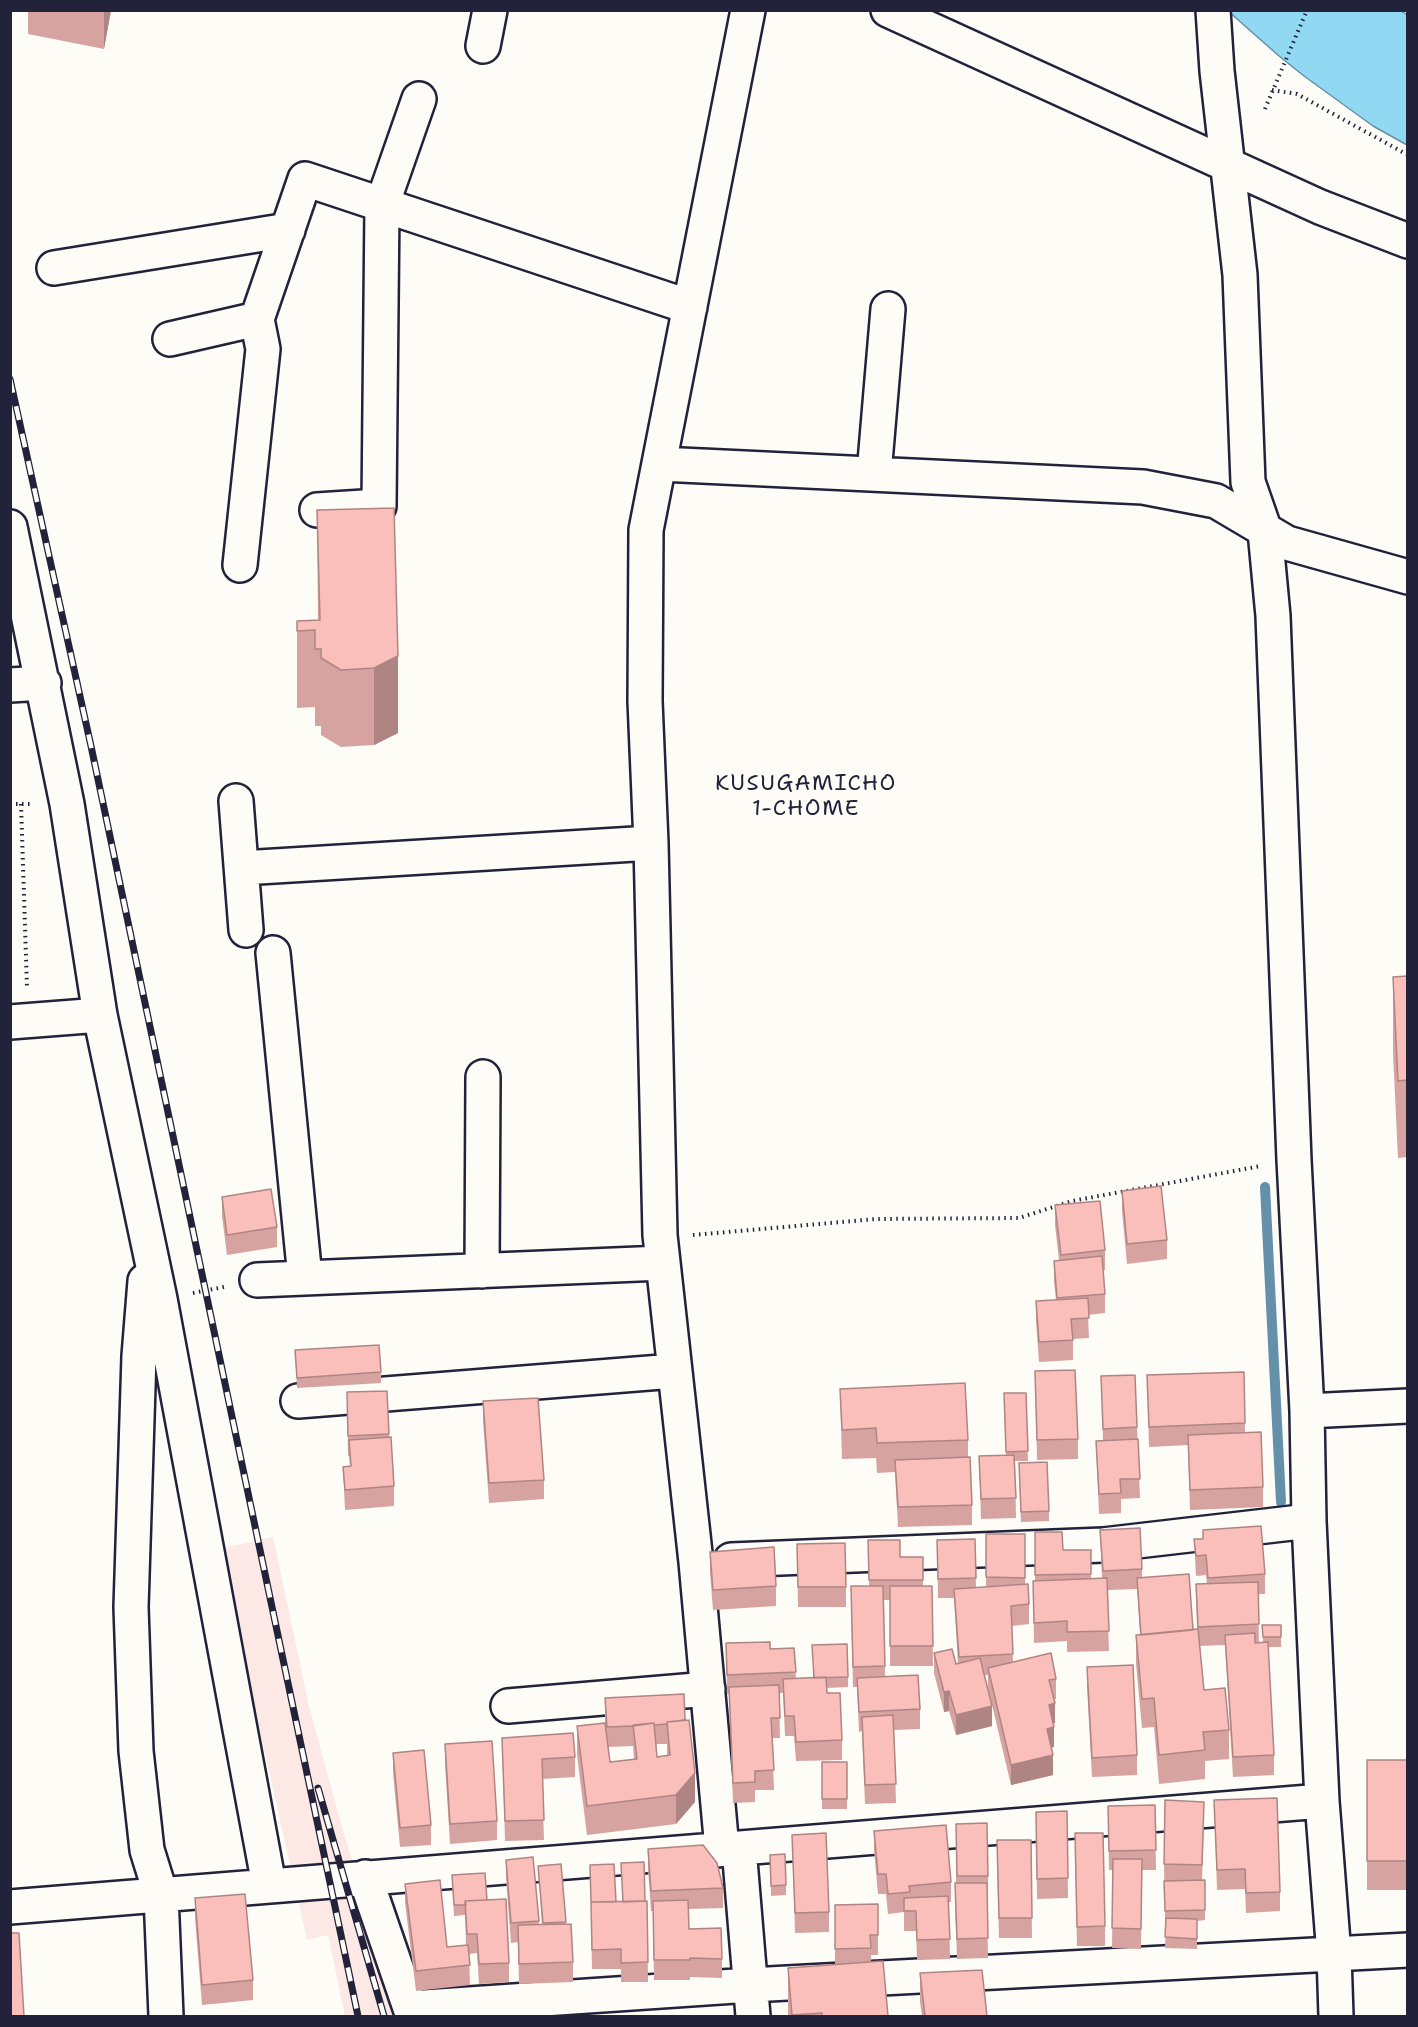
<!DOCTYPE html>
<style>
body{margin:0}
#map{position:relative;width:1418px;height:2027px;overflow:hidden;background:#fdfcf7;font-family:"Shantell Sans",sans-serif}
canvas{display:block}
.frame{position:absolute;inset:0;border:12px solid #22223b;pointer-events:none}
</style>
<div id="map">
<canvas width="1418" height="2027"></canvas>
<div class="frame"></div>
</div>
<script>
const context = document.querySelector('canvas').getContext('2d');
context.lineJoin = 'round';
function paint(path, color) { context.fillStyle = color; context.fill(path, 'evenodd'); }
const poly = rows => new Path2D(rows.map(r => 'M' + r).join(''));
function stroke(path, color, width, dash) { context.strokeStyle = color; context.lineWidth = width; context.lineCap = dash ? 'butt' : 'round'; context.setLineDash(dash || []); context.stroke(path); }
function label(font, color, halo, rows, align = 'center') {
  context.font = font + ' "Shantell Sans",sans-serif'; context.lineWidth = 4.5; context.setLineDash([]); context.textBaseline = 'middle'; context.strokeStyle = halo; context.fillStyle = color; for (const [text, x, y, turn = 0] of rows) {
    context.save(); context.translate(x, y); context.rotate((+turn || 0) * Math.PI / 180); context.textAlign = isNaN(turn) ? turn : align; if (halo) context.strokeText(text, 0, 0); context.fillText(text, 0, 0); context.restore();
  }
}
const built = poly([
 [273,1537,309,1706,343,1831,402,2016,345,2016,328,1935,307,1940,219,1549]
]);
const water = poly([
 [1400,10,1407,15,1407,145,1373,126,1304,76,1279,56,1228,11,1400,10]
]);
const stream = poly([
 [1265,1187,1281,1502]
]);
const path = poly([
 [1272,90,1297,94,1408,155],
 [1265,109,1307,10],
 [10,804,33,804],
 [21,804,27,987],
 [693,1235,876,1219,1019,1218,1072,1201,1261,1166],
 [193,1293,224,1287]
]);
const minor = poly([
 [888,10,1320,207,1408,241],
 [1213,10,1217,71,1240,275,1248,482,1265,531,1273,616,1294,1160,1307,1411,1309,1521,1322,1801,1334,1955,1336,2016],
 [483,46,490,10],
 [54,268,288,230],
 [170,339,257,319],
 [660,464,1143,487,1216,501,1287,543,1408,577],
 [874,474,888,309],
 [317,510,379,506,382,205,419,99],
 [10,527,67,804,100,1015,160,1299,269,1885],
 [240,565,263,349,257,319,305,179,690,307],
 [10,685,44,683],
 [236,801,246,930],
 [242,868,651,843],
 [273,953,305,1278],
 [10,1022,100,1015],
 [482,1271,483,1077],
 [257,1280,662,1263],
 [145,1281,139,1356,131,1607,136,1751,147,1850,161,1895,166,2016],
 [298,1401,674,1371],
 [1307,1411,1408,1406],
 [731,1560,1103,1545,1309,1521],
 [508,1706,708,1689],
 [739,1848,753,2016],
 [722,1849,696,1562,660,1235,651,843,645,701,646,530,748,10],
 [365,1877,410,2008,750,1985,1408,1950],
 [10,1907,1322,1801]
]);
const rail = poly([
 [10,379,91,746,358,2016],
 [318,1788,384,2016]
]);
const wall = poly([
 [28,10,111,10,104,49,28,34],
 [317,510,398,733,374,745,341,747,321,735,321,726,315,726,315,707,297,708,297,621,318,620],
 [1407,976,1407,1157,1398,1158,1393,1054,1393,977],
 [1122,1191,1167,1240,1167,1259,1127,1264,1122,1211],
 [222,1197,277,1227,277,1247,227,1255,222,1216],
 [1055,1205,1105,1250,1105,1270,1103,1271,1105,1294,1105,1313,1088,1315,1089,1338,1073,1339,1073,1360,1039,1362,1036,1321,1036,1301,1056,1300,1054,1281,1054,1261,1059,1260,1055,1225],
 [295,1350,381,1372,381,1383,297,1388],
 [1035,1371,1078,1439,1078,1459,1037,1460],
 [1244,1372,1245,1433,1263,1487,1263,1507,1190,1510,1188,1445,1149,1447,1147,1375],
 [1101,1376,1137,1427,1140,1498,1121,1499,1121,1513,1099,1514,1096,1441,1103,1440],
 [840,1389,968,1440,968,1457,972,1505,972,1525,898,1527,895,1472,877,1473,876,1458,842,1459],
 [387,1391,389,1437,394,1486,394,1506,345,1510,343,1467,350,1466,349,1455,348,1456,347,1392],
 [1026,1393,1028,1461,1015,1461,1016,1518,981,1519,979,1456,1006,1455,1004,1403],
 [483,1401,544,1480,544,1499,489,1503,483,1421],
 [1019,1473,1049,1511,1049,1521,1021,1522],
 [1100,1530,1142,1569,1142,1578,1193,1630,1197,1629,1196,1584,1207,1584,1206,1575,1196,1576,1194,1539,1265,1574,1265,1594,1258,1594,1259,1643,1263,1643,1262,1625,1281,1625,1281,1647,1268,1647,1274,1755,1274,1775,1233,1777,1225,1645,1200,1646,1204,1690,1229,1730,1229,1759,1205,1761,1205,1779,1159,1784,1154,1727,1142,1728,1136,1664,1136,1635,1140,1635,1137,1589,1107,1590,1109,1651,1067,1652,1067,1641,1034,1643,1033,1581,1035,1581,1035,1532,1063,1550,1091,1550,1091,1579,1102,1579],
 [986,1534,1025,1534,1025,1585,1029,1604,1029,1624,1012,1626,1013,1662,1056,1679,1056,1699,1054,1699,1055,1723,1053,1724,1054,1747,1052,1747,1053,1775,1011,1785,988,1688,988,1675,985,1675,992,1726,956,1735,949,1711,944,1712,934,1673,934,1653,956,1664,958,1664,954,1598,938,1598,937,1540,975,1539,976,1587,986,1587],
 [868,1540,900,1557,923,1557,923,1586,932,1586,933,1666,890,1666,890,1600,884,1600,885,1676,920,1709,920,1729,894,1730,896,1803,865,1804,862,1731,859,1732,857,1687,853,1687,851,1606,869,1586],
 [797,1544,846,1587,846,1607,798,1607],
 [710,1552,776,1586,776,1606,713,1610,710,1572],
 [726,1643,770,1649,794,1648,796,1679,848,1677,848,1687,826,1688,827,1693,842,1740,842,1760,796,1761,794,1736,785,1736,783,1693,779,1693,780,1738,772,1738,774,1790,755,1790,755,1802,733,1803,729,1694,727,1694],
 [1087,1667,1137,1755,1137,1775,1092,1777,1087,1687],
 [605,1698,685,1720,695,1802,676,1824,587,1835,577,1755,577,1726,605,1723],
 [656,1744,667,1744,667,1755,657,1757],
 [633,1746,634,1759,610,1762,608,1747],
 [502,1738,575,1757,575,1777,542,1779,544,1840,505,1841],
 [445,1744,497,1821,497,1840,450,1844,445,1764],
 [393,1753,431,1825,431,1845,400,1847,393,1773],
 [1367,1760,1407,1760,1407,1890,1367,1890],
 [822,1762,847,1762,847,1809,822,1809],
 [1214,1800,1280,1892,1280,1911,1246,1913,1245,1889,1217,1890],
 [1155,1805,1156,1870,1142,1870,1141,1949,1112,1948,1113,1870,1109,1870,1108,1806],
 [1067,1811,1068,1898,1037,1899,1036,1812],
 [1204,1821,1202,1881,1205,1880,1205,1920,1197,1921,1197,1949,1165,1948,1166,1921,1165,1921,1164,1864],
 [956,1824,988,1876,988,1896,987,1896,988,1958,957,1959,955,1903,955,1883,956,1883],
 [874,1831,951,1882,951,1902,949,1902,950,1959,917,1960,916,1931,904,1931,904,1912,888,1914,886,1894,878,1894,874,1850],
 [792,1835,829,1912,829,1932,795,1933],
 [1031,1840,1032,1938,999,1938,997,1860],
 [648,1849,723,1888,723,1908,688,1909,689,1929,722,1959,722,1978,690,1977,690,1980,654,1980,653,1911,651,1911,648,1869],
 [1075,1853,1105,1926,1105,1946,1077,1946],
 [770,1855,786,1885,786,1895,771,1896],
 [506,1860,539,1921,539,1925,542,1925,538,1866,561,1864,566,1924,573,1962,573,1982,519,1984,518,1942,511,1943,506,1879],
 [452,1875,487,1900,509,1963,509,1982,479,1984,477,1953,469,1954,470,1985,416,1991,405,1903,405,1884,447,1947,466,1945,465,1915,454,1916],
 [195,1898,253,1980,253,2000,202,2005,195,1918],
 [647,1901,648,1982,621,1982,621,1969,592,1969,591,1922,616,1902],
 [878,1904,878,1955,871,1955,871,1962,888,2016,788,2016,788,1968,835,1965,835,1905],
 [920,1973,987,2016,922,2016,920,2002]
]);
const shadedWall = poly([
 [104,10,111,10,104,49],
 [398,656,398,733,374,745,374,668],
 [949,1691,949,1711,944,1712,944,1692],
 [1055,1703,1055,1723,1049,1725,1049,1705],
 [992,1706,992,1726,956,1735,956,1715],
 [1054,1727,1054,1747,1047,1748,1047,1729],
 [1053,1755,1053,1775,1011,1785,1011,1765],
 [695,1773,695,1802,676,1824,676,1795]
]);
const building = poly([
 [394,508,398,656,374,668,341,670,321,658,321,649,315,649,315,630,297,631,297,621,320,620,317,510,394,508],
 [1407,976,1407,1080,1398,1081,1393,977,1407,976],
 [1161,1186,1167,1240,1127,1244,1122,1191,1161,1186],
 [271,1189,277,1227,227,1235,222,1197,271,1189],
 [1100,1201,1105,1250,1061,1255,1055,1205,1100,1201],
 [1102,1256,1105,1294,1057,1298,1054,1261,1102,1256],
 [1088,1298,1089,1318,1071,1319,1073,1340,1039,1342,1036,1301,1088,1298],
 [379,1345,381,1372,297,1378,295,1350,379,1345],
 [1075,1370,1078,1439,1037,1440,1035,1371,1075,1370],
 [1244,1372,1245,1423,1149,1427,1147,1375,1244,1372],
 [1135,1375,1137,1427,1103,1429,1101,1376,1135,1375],
 [965,1383,968,1440,877,1443,876,1428,842,1430,840,1389,965,1383],
 [387,1391,389,1434,348,1436,347,1392,387,1391],
 [1004,1393,1026,1393,1028,1451,1006,1452,1004,1393],
 [538,1398,544,1480,489,1483,483,1401,538,1398],
 [1261,1432,1263,1487,1190,1490,1188,1435,1261,1432],
 [391,1437,394,1486,345,1490,343,1467,351,1466,349,1440,391,1437],
 [1138,1439,1140,1479,1120,1479,1121,1493,1099,1494,1096,1441,1138,1439],
 [1014,1455,1016,1498,981,1499,979,1456,1014,1455],
 [970,1457,972,1505,898,1507,895,1460,970,1457],
 [1047,1462,1049,1511,1021,1512,1019,1463,1047,1462],
 [1261,1526,1265,1574,1208,1578,1206,1555,1196,1556,1194,1539,1203,1539,1203,1530,1261,1526],
 [1140,1528,1142,1569,1103,1571,1100,1530,1140,1528],
 [1035,1532,1062,1532,1063,1550,1091,1550,1091,1574,1035,1575,1035,1532],
 [986,1534,1025,1534,1025,1578,986,1577,986,1534],
 [975,1539,976,1578,938,1579,937,1540,975,1539],
 [868,1540,900,1540,900,1557,923,1557,923,1580,869,1580,868,1540],
 [845,1543,846,1587,798,1587,797,1544,845,1543],
 [774,1547,776,1586,713,1590,710,1552,774,1547],
 [1189,1574,1193,1630,1141,1635,1137,1578,1189,1574],
 [1107,1578,1109,1631,1067,1632,1067,1621,1034,1623,1033,1581,1107,1578],
 [1258,1582,1259,1624,1198,1627,1196,1584,1258,1582],
 [1028,1584,1029,1604,1011,1606,1013,1654,959,1657,954,1589,1028,1584],
 [851,1586,883,1586,885,1666,853,1667,851,1586],
 [890,1586,932,1586,933,1646,890,1646,890,1586],
 [1262,1625,1281,1625,1281,1637,1263,1637,1262,1625],
 [1198,1629,1204,1690,1225,1688,1229,1730,1203,1732,1205,1750,1159,1755,1154,1698,1142,1699,1136,1635,1198,1629],
 [1255,1633,1255,1643,1268,1642,1274,1755,1233,1757,1225,1635,1255,1633],
 [770,1642,770,1649,794,1648,796,1672,727,1675,726,1643,770,1642],
 [847,1644,848,1677,814,1678,812,1645,847,1644],
 [952,1649,956,1664,980,1658,992,1706,956,1715,949,1691,944,1692,934,1653,952,1649],
 [1051,1653,1056,1679,1049,1680,1055,1703,1049,1705,1054,1727,1047,1729,1053,1755,1011,1765,988,1668,1051,1653],
 [1133,1665,1137,1755,1092,1758,1087,1667,1133,1665],
 [918,1675,920,1709,859,1712,857,1678,918,1675],
 [826,1677,827,1693,840,1693,842,1740,796,1742,794,1716,785,1716,783,1679,826,1677],
 [779,1685,780,1718,771,1718,774,1770,755,1771,755,1782,733,1783,729,1687,779,1685],
 [684,1694,685,1720,667,1722,667,1724,654,1725,654,1723,633,1726,607,1727,605,1698,684,1694],
 [893,1715,896,1784,865,1785,862,1717,893,1715],
 [689,1720,695,1773,676,1795,587,1806,577,1726,605,1723,610,1762,637,1759,633,1725,654,1723,657,1757,670,1755,667,1722,689,1720],
 [573,1733,575,1757,542,1759,544,1820,505,1821,502,1738,573,1733],
 [492,1741,497,1821,450,1824,445,1744,492,1741],
 [424,1750,431,1825,400,1828,393,1753,424,1750],
 [1367,1760,1407,1760,1407,1861,1367,1861,1367,1760],
 [822,1762,847,1762,847,1799,822,1799,822,1762],
 [1277,1798,1280,1892,1246,1893,1245,1869,1217,1870,1214,1800,1277,1798],
 [1165,1800,1204,1802,1202,1865,1164,1864,1165,1800],
 [1155,1805,1156,1850,1109,1851,1108,1806,1155,1805],
 [1067,1811,1068,1878,1037,1879,1036,1812,1067,1811],
 [987,1823,988,1876,957,1876,956,1824,987,1823],
 [946,1825,951,1882,909,1886,910,1892,888,1894,886,1874,878,1874,874,1831,946,1825],
 [826,1833,829,1912,795,1913,792,1835,826,1833],
 [1075,1833,1103,1833,1105,1926,1077,1927,1075,1833],
 [997,1840,1031,1840,1032,1918,999,1918,997,1840],
 [703,1845,717,1863,723,1888,651,1891,648,1849,703,1845],
 [785,1854,786,1885,771,1886,770,1855,785,1854],
 [533,1857,539,1921,511,1923,506,1860,533,1857],
 [1113,1859,1142,1859,1141,1929,1112,1928,1113,1859],
 [644,1862,645,1901,623,1902,621,1863,644,1862],
 [561,1864,566,1922,543,1923,538,1866,561,1864],
 [614,1864,616,1902,591,1902,590,1865,614,1864],
 [485,1873,487,1900,465,1901,466,1905,454,1905,452,1875,485,1873],
 [440,1880,447,1947,468,1945,470,1965,416,1971,405,1884,440,1880],
 [1205,1880,1205,1910,1165,1911,1164,1881,1205,1880],
 [955,1883,987,1883,988,1938,957,1939,955,1883],
 [245,1894,253,1980,202,1985,195,1898,245,1894],
 [948,1896,950,1939,917,1940,916,1911,904,1911,904,1898,948,1896],
 [506,1899,509,1963,479,1964,477,1934,467,1934,465,1901,506,1899],
 [688,1900,689,1929,721,1928,722,1959,690,1958,690,1960,654,1960,653,1901,688,1900],
 [647,1901,648,1962,621,1963,621,1949,592,1950,591,1902,647,1901],
 [878,1904,878,1935,870,1935,871,1948,835,1949,835,1905,878,1904],
 [1166,1918,1197,1919,1197,1939,1165,1937,1166,1918],
 [571,1924,573,1962,519,1964,518,1925,571,1924],
 [10,1933,19,1933,24,2016,10,2016,10,1933],
 [883,1961,888,2016,822,2016,822,2013,792,2015,788,1968,883,1961],
 [982,1970,987,2016,925,2016,920,1973,982,1970]
]);
const neighbourhoodNames = [
 ["KUSUGAMICHO",806,784],
 ["1-CHOME",806,809]
];
paint(built, '#fce9e5');
paint(water, '#91d9f3');
stroke(water, '#6590a9', 1.5);
stroke(stream, '#6590a9', 10);
stroke(minor, '#22223b', 38);
stroke(path, '#22223b', 4, [1.5, 4.5]);
stroke(minor, '#fdfcf7', 33);
stroke(rail, '#22223b', 7);
stroke(rail, '#fdfcf7', 4.5, [14]);
paint(wall, '#d7a3a1');
paint(shadedWall, '#af8583');
paint(building, '#fabebb');
stroke(building, '#af8583', 1.5);
context.letterSpacing = '1.5px';
label('22px', '#22223b', '#fdfcf7', neighbourhoodNames);
context.letterSpacing = '0px';
</script>
